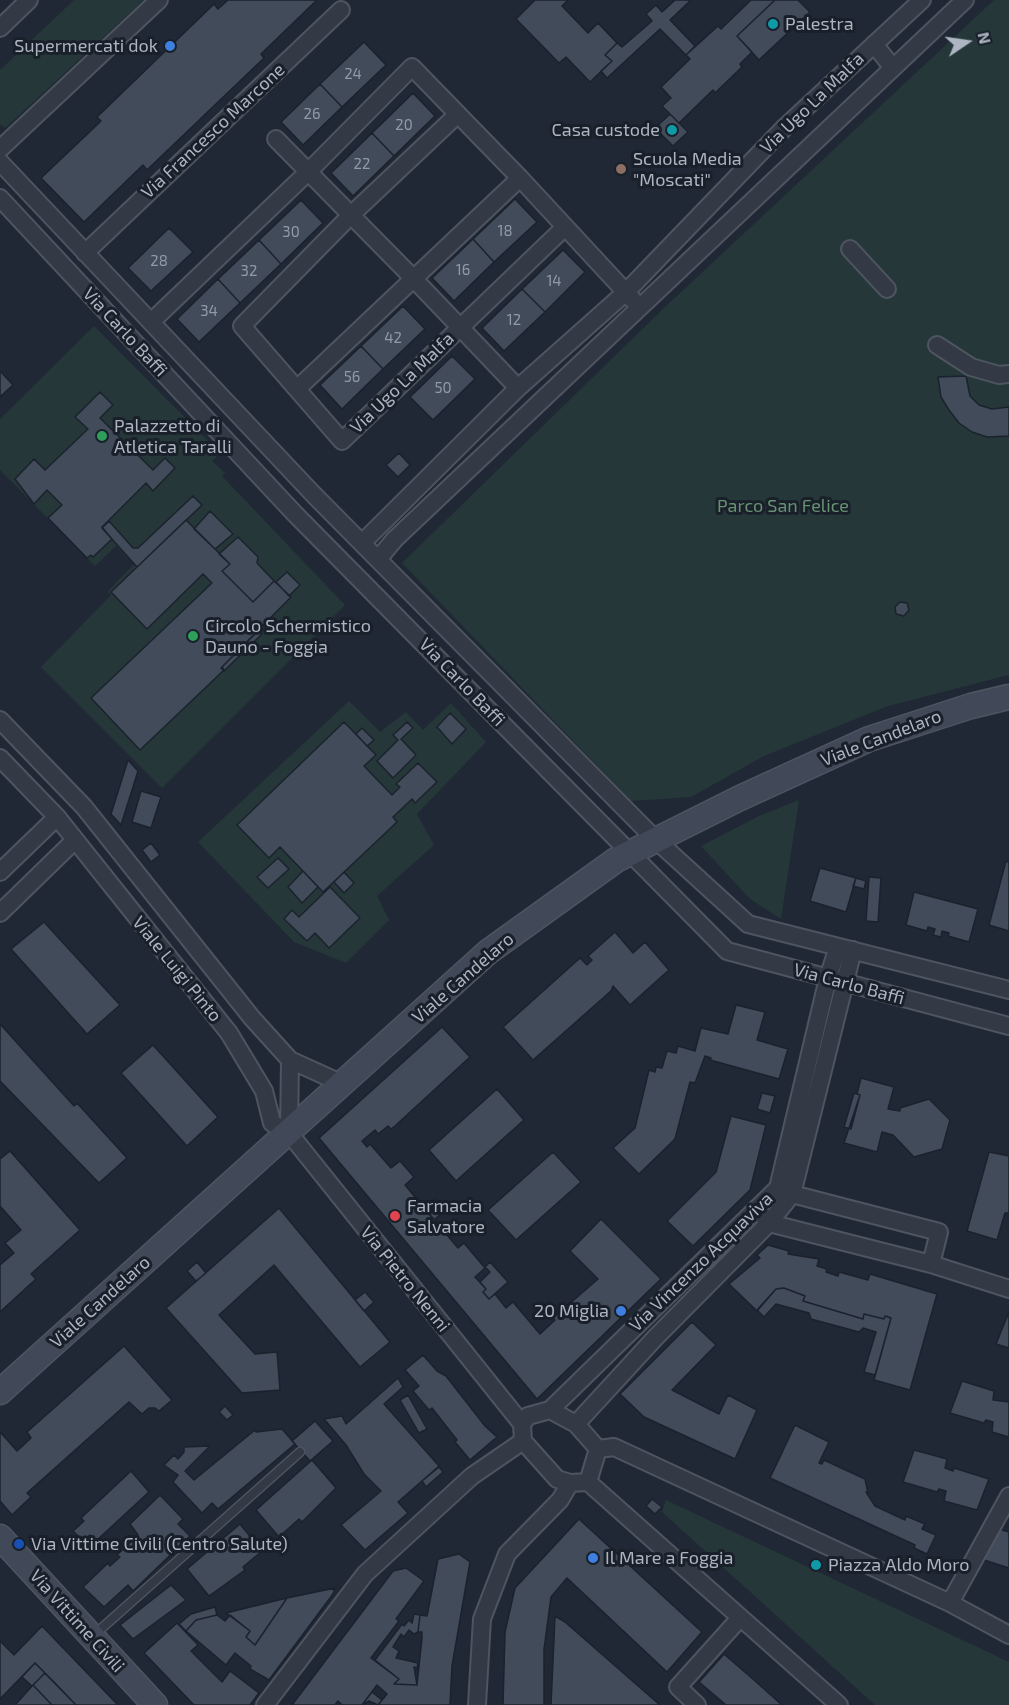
<!DOCTYPE html>
<style>
body{margin:0}
#map{position:relative;width:1009px;height:1705px;overflow:hidden;background:#202835;font-family:"Exo 2",sans-serif}
canvas{display:block}
.north{position:absolute;left:937px;top:12px;width:60px;height:60px;-webkit-text-stroke:4px #19202a;paint-order:stroke;rotate:77deg;font-size:16px;font-weight:700;line-height:24px;text-align:center;color:#adb5c3}
.north::after{content:'';display:block;margin:auto;width:21px;height:27px;background:#adb5c3;clip-path:polygon(50% 0,100% 100%,50% 72%,0 100%)}
</style>
<div id="map">
<canvas width="1009" height="1705"></canvas>
<div class="north">N</div>
</div>
<script>
const context = document.querySelector('canvas').getContext('2d');
context.lineJoin = 'round';
function paint(path, color) { context.fillStyle = color; context.fill(path, 'evenodd'); }
const poly = rows => new Path2D(rows.map(r => 'M' + r).join(''));
function stroke(path, color, width, dash) { context.strokeStyle = color; context.lineWidth = width; context.lineCap = dash ? 'butt' : 'round'; context.setLineDash(dash || []); context.stroke(path); }
function label(font, color, halo, rows, align = 'center') {
  context.font = font + ' "Exo 2",sans-serif'; context.lineWidth = 6; context.setLineDash([]); context.textBaseline = 'middle'; context.strokeStyle = halo; context.fillStyle = color; for (const [text, x, y, turn = 0] of rows) {
    context.save(); context.translate(x, y); context.rotate((+turn || 0) * Math.PI / 180); context.textAlign = isNaN(turn) ? turn : align; if (halo) context.strokeText(text, 0, 0); context.fillText(text, 0, 0); context.restore();
  }
}
const green = poly([
 [74,0,144,0,5,128,0,124,0,70],
 [994,0,1009,0,1009,675,888,706,764,756,691,797,631,801,402,563,664,308],
 [94,326,220,453,212,461,225,473,222,476,345,605,162,788,41,667,111,595,108,591,134,564,116,546,95,566,0,470,0,419],
 [349,701,380,732,406,712,423,730,451,703,486,742,417,814,434,845,377,896,389,920,346,963,294,942,198,842],
 [799,800,781,919,750,899,701,846,759,816],
 [666,1500,1009,1662,1009,1705,875,1705,662,1512]
]);
const building = poly([
 [228,0,317,0,261,54,264,58,147,170,143,165,84,222,41,178,101,121,97,117,214,4,218,9,228,0],
 [535,0,568,0,562,6,588,33,598,23,617,43,605,55,612,61,590,82,566,57,559,63,516,19,535,0],
 [675,0,691,0,670,20,695,46,686,55,660,29,607,78,601,71,612,61,605,55,617,43,622,47,652,21,646,14,656,5,662,12,675,0],
 [751,0,775,0,737,36,752,52,740,64,742,67,715,93,713,90,679,123,662,106,671,98,661,87,690,59,686,55,718,26,721,29,751,0],
 [775,0,798,0,810,12,759,60,737,36,775,0],
 [364,42,386,65,342,107,320,84,364,42],
 [320,84,342,107,303,145,281,122,320,84],
 [413,93,435,116,394,156,372,133,413,93],
 [670,114,688,132,673,146,655,128,670,114],
 [372,133,394,156,353,196,331,173,372,133],
 [515,199,537,222,494,262,473,239,515,199],
 [301,200,323,223,281,264,259,240,301,200],
 [169,228,193,252,151,291,128,268,169,228],
 [473,239,494,262,454,301,432,278,473,239],
 [259,240,281,264,240,303,218,279,259,240],
 [563,250,585,272,545,312,522,289,563,250],
 [218,279,240,303,199,342,177,319,218,279],
 [522,289,545,312,504,351,482,328,522,289],
 [403,306,425,329,383,369,361,346,403,306],
 [361,346,383,369,342,409,320,385,361,346],
 [452,356,475,379,433,420,410,397,452,356],
 [0,371,13,385,0,397,0,371],
 [966,376,970,396,979,405,992,409,1009,407,1009,436,987,437,972,432,959,423,949,410,941,397,938,377,966,376],
 [100,392,113,405,100,418,153,470,165,458,175,468,153,491,146,483,102,527,112,539,93,557,91,555,87,558,48,518,62,505,47,490,34,504,15,479,34,459,45,470,88,429,75,417,100,392],
 [399,453,410,465,398,477,386,465,399,453],
 [193,496,202,505,137,567,102,528,109,521,133,548,138,548,193,496],
 [210,511,233,534,215,549,194,529,210,511],
 [186,520,230,564,222,571,253,602,274,581,291,597,222,667,224,670,140,750,91,698,212,583,203,574,147,629,111,592,186,520],
 [238,537,258,557,257,563,274,581,253,602,222,571,230,564,219,554,238,537],
 [287,572,300,585,289,596,276,582,287,572],
 [900,602,907,603,909,610,904,616,896,614,895,607,900,602],
 [259,630,262,634,224,671,221,668,259,630],
 [450,713,466,729,452,744,437,727,450,713],
 [344,722,376,755,364,766,392,795,400,787,396,784,418,763,437,782,415,803,412,799,393,817,397,822,323,892,280,847,269,858,237,825,344,722],
 [407,722,413,728,401,739,416,755,393,778,377,761,398,740,393,735,407,722],
 [362,728,374,740,367,746,356,734,362,728],
 [128,760,138,771,121,825,111,814,128,760],
 [141,791,161,797,151,828,132,822,141,791],
 [151,843,160,855,151,862,142,850,151,843],
 [278,858,289,869,268,888,257,877,278,858],
 [1006,861,1009,862,1009,931,989,925,1006,861],
 [820,868,856,878,846,912,810,901,820,868],
 [303,871,318,887,302,903,288,887,303,871],
 [344,872,354,883,344,893,334,882,344,872],
 [869,877,881,878,878,922,866,921,869,877],
 [856,878,866,881,864,889,853,886,856,878],
 [330,887,360,918,329,948,315,933,307,941,284,919,292,910,299,917,330,887],
 [914,892,978,909,969,942,948,936,949,933,942,931,941,937,933,935,935,929,928,927,927,931,906,925,914,892],
 [44,922,120,1005,87,1034,11,949,44,922],
 [615,932,633,953,645,942,669,970,630,1005,613,986,611,991,533,1060,503,1027,580,958,587,965,592,960,588,956,615,932],
 [736,1005,765,1012,757,1040,788,1049,779,1079,710,1060,711,1058,705,1056,695,1083,690,1082,675,1139,639,1174,613,1148,635,1128,649,1070,655,1072,656,1067,662,1068,667,1051,676,1053,678,1046,695,1051,701,1028,728,1034,736,1005],
 [0,1024,74,1106,77,1103,127,1158,99,1183,0,1081,0,1024],
 [442,1027,470,1057,395,1126,391,1129,388,1126,378,1134,375,1130,362,1141,367,1147,370,1144,391,1168,400,1161,414,1177,405,1185,458,1248,464,1243,485,1268,475,1277,486,1289,483,1292,489,1299,495,1294,506,1308,513,1302,540,1334,555,1320,553,1318,598,1279,570,1251,601,1219,661,1279,537,1399,319,1138,442,1027],
 [153,1045,218,1117,187,1146,121,1073,153,1045],
 [861,1078,894,1087,888,1109,900,1111,900,1108,929,1099,950,1120,942,1149,914,1157,893,1135,882,1132,877,1152,844,1143,860,1095,857,1094,861,1078],
 [497,1089,524,1120,456,1181,429,1150,497,1089],
 [762,1093,775,1096,770,1113,757,1109,762,1093],
 [854,1093,860,1095,851,1129,844,1127,854,1093],
 [731,1116,766,1125,750,1190,693,1246,667,1221,716,1172,731,1116],
 [10,1151,80,1230,31,1274,36,1279,0,1312,0,1265,14,1253,5,1243,21,1230,0,1206,0,1159,10,1151],
 [553,1152,581,1182,516,1240,488,1210,553,1152],
 [989,1152,1009,1156,1009,1213,1005,1213,997,1240,967,1231,989,1152],
 [435,1199,444,1211,434,1220,424,1208,435,1199],
 [279,1208,390,1342,360,1367,274,1265,219,1315,255,1354,277,1352,280,1390,242,1393,166,1308,279,1208],
 [768,1245,789,1251,788,1254,819,1259,817,1266,827,1269,826,1272,838,1276,839,1272,868,1280,870,1274,937,1294,910,1390,874,1380,891,1318,885,1316,884,1319,864,1314,863,1319,803,1301,805,1296,784,1288,776,1289,757,1311,729,1284,760,1258,757,1255,768,1245],
 [197,1262,206,1273,196,1281,187,1271,197,1262],
 [490,1262,508,1282,489,1299,483,1292,486,1289,480,1282,490,1272,485,1267,490,1262],
 [784,1288,805,1296,803,1301,863,1319,864,1314,884,1319,885,1316,891,1318,875,1375,864,1372,876,1332,863,1328,859,1332,811,1319,809,1313,776,1304,764,1317,757,1310,776,1289,784,1288],
 [365,1292,374,1302,364,1311,355,1300,365,1292],
 [1009,1312,1009,1348,996,1344,1009,1312],
 [692,1322,716,1345,672,1390,719,1414,728,1395,757,1410,735,1459,644,1417,620,1394,692,1322],
 [124,1346,172,1400,159,1411,155,1408,149,1408,142,1414,129,1402,27,1493,31,1497,12,1515,0,1501,0,1432,17,1451,31,1438,27,1432,124,1346],
 [423,1355,437,1371,446,1376,485,1426,497,1437,470,1460,455,1442,457,1440,432,1408,429,1410,413,1391,419,1386,405,1370,423,1355],
 [398,1378,403,1387,384,1404,439,1466,398,1502,408,1513,365,1550,341,1525,381,1491,364,1474,346,1445,324,1419,342,1416,346,1424,398,1378],
 [962,1381,994,1391,993,1400,1009,1402,1009,1437,992,1432,993,1422,986,1420,984,1423,950,1413,962,1381],
 [408,1395,427,1429,419,1433,400,1400,408,1395],
 [225,1406,233,1415,227,1420,219,1412,225,1406],
 [315,1421,333,1441,310,1461,292,1441,315,1421],
 [795,1425,829,1442,819,1463,822,1464,824,1460,865,1479,868,1493,866,1492,875,1506,905,1520,906,1516,925,1524,922,1529,936,1535,927,1554,914,1548,915,1545,770,1478,795,1425],
 [282,1429,295,1444,218,1509,212,1503,202,1513,173,1482,178,1475,164,1465,174,1455,178,1459,184,1452,184,1447,210,1446,185,1471,194,1480,255,1430,256,1432,282,1429],
 [914,1450,947,1459,945,1468,953,1471,954,1468,989,1479,977,1510,944,1501,946,1491,939,1489,937,1492,903,1482,914,1450],
 [312,1460,336,1488,302,1522,299,1519,279,1537,256,1510,312,1460],
 [439,1467,443,1472,426,1487,422,1481,439,1467],
 [131,1471,149,1492,96,1541,90,1535,83,1541,73,1531,84,1521,81,1518,131,1471],
 [160,1495,183,1519,178,1524,190,1536,133,1591,128,1585,104,1607,83,1587,108,1563,110,1566,120,1557,117,1555,138,1535,130,1524,160,1495],
 [652,1499,662,1507,655,1514,646,1506,652,1499],
 [579,1519,702,1632,667,1672,567,1578,551,1597,544,1649,544,1705,503,1705,505,1632,515,1588,579,1519],
 [240,1524,262,1551,243,1567,245,1570,209,1596,187,1569,240,1524],
 [996,1528,1009,1532,1009,1568,984,1560,996,1528],
 [459,1554,470,1562,452,1666,450,1705,378,1705,387,1694,377,1685,362,1705,342,1705,338,1701,335,1705,292,1705,393,1571,406,1568,424,1581,396,1619,399,1621,371,1658,399,1679,394,1684,417,1685,422,1638,422,1632,418,1632,420,1615,427,1616,438,1559,459,1554],
 [171,1585,186,1600,133,1639,120,1625,171,1585],
 [335,1588,333,1594,269,1680,250,1669,251,1666,235,1653,226,1665,186,1631,196,1620,217,1615,225,1621,230,1615,250,1631,246,1637,255,1645,287,1598,335,1588],
 [287,1598,255,1645,246,1637,250,1631,226,1613,287,1598],
 [215,1607,217,1615,196,1620,186,1631,179,1624,191,1614,215,1607],
 [414,1614,420,1615,418,1632,414,1634,409,1630,404,1637,401,1634,393,1647,399,1651,396,1658,418,1663,417,1668,414,1667,417,1685,394,1684,399,1679,375,1660,402,1624,404,1626,409,1620,412,1623,414,1614],
 [555,1616,565,1622,660,1705,551,1705,555,1616],
 [177,1623,198,1645,191,1651,222,1682,230,1671,259,1693,250,1705,194,1705,144,1653,177,1623],
 [42,1626,118,1705,76,1705,35,1663,0,1699,0,1641,14,1655,42,1626],
 [724,1654,754,1680,782,1705,726,1705,699,1682,724,1654],
 [35,1663,45,1673,32,1686,22,1677,35,1663],
 [45,1673,54,1682,76,1705,52,1705,33,1685,45,1673],
 [33,1685,52,1705,15,1705,33,1685],
 [372,1692,382,1700,378,1705,369,1701,362,1705,372,1692]
]);
const lane = poly([
 [94,1635,300,1452]
]);
const street = poly([
 [0,28,29,0],
 [874,44,893,68],
 [458,114,351,215,242,326,342,441,565,227],
 [276,139,413,278,518,388],
 [0,149,159,0],
 [0,162,314,495,655,839,748,924,1009,990],
 [0,198,295,514,727,951,1009,1026],
 [850,249,887,289],
 [85,253,341,10],
 [151,322,308,172,412,67,520,178,633,300],
 [937,345,971,367,999,375,1009,374],
 [298,388,520,178],
 [363,542,518,388,626,292,785,127,922,0],
 [379,558,395,539,965,0],
 [0,720,84,807,252,1018,290,1060,343,1084],
 [0,758,57,817,229,1033,264,1091,272,1123,289,1133,522,1424],
 [0,872,57,817],
 [0,913,74,841],
 [289,1133,290,1060],
 [763,1216,769,1223,931,1264,939,1232,792,1194],
 [931,1264,1009,1289],
 [550,1410,778,1188,828,978,838,947],
 [576,1424,655,1338,769,1223,792,1194,853,950],
 [598,1449,614,1447,950,1603,1009,1635],
 [588,1482,598,1449,576,1424,550,1410,528,1416,522,1424,523,1441,557,1479,570,1483,588,1482,839,1705],
 [950,1603,1009,1496],
 [265,1705,365,1574,472,1476,523,1441],
 [477,1705,482,1619,507,1554,560,1500,570,1483],
 [697,1705,678,1687,740,1618]
]);
const secondary = poly([
 [0,1392,488,952,616,860,740,798,869,739,971,706,1009,697],
 [0,1537,155,1705]
]);
const markers = [
 [773,24,6,"#0f9aa8"],
 [170,46,6,"#3f7fe0"],
 [672,130,6,"#0f9aa8"],
 [621,169,6,"#8d6e63"],
 [102,436,6,"#2e9e5b"],
 [193,636,6,"#2e9e5b"],
 [395,1216,6,"#e0444e"],
 [621,1311,6,"#3f7fe0"],
 [19,1544,6,"#1a4fb4"],
 [593,1558,6,"#3f7fe0"],
 [816,1565,6,"#0f9aa8"]
];
const numberNames = [
 ["24",353,74],
 ["26",312,114],
 ["20",404,125],
 ["22",362,164],
 ["18",505,231],
 ["30",291,232],
 ["28",159,261],
 ["16",463,270],
 ["32",249,271],
 ["14",554,281],
 ["34",209,311],
 ["12",514,320],
 ["42",393,338],
 ["56",352,377],
 ["50",443,388]
];
const poiNames = [
 ["Palestra",785,24],
 ["Supermercati dok",158,46,"right"],
 ["Casa custode",660,130,"right"],
 ["Scuola Media",633,159],
 ["\"Moscati\"",633,180],
 ["Palazzetto di",114,426],
 ["Atletica Taralli",114,447],
 ["Circolo Schermistico",205,626],
 ["Dauno - Foggia",205,647],
 ["Farmacia",407,1206],
 ["Salvatore",407,1227],
 ["20 Miglia",609,1311,"right"],
 ["Via Vittime Civili (Centro Salute)",31,1544],
 ["Il Mare a Foggia",605,1558],
 ["Piazza Aldo Moro",828,1565]
];
const streetNames = [
 ["Via Ugo La Malfa",812,103,-44],
 ["Via Francesco Marcone",213,131,-43],
 ["Via Carlo Baffi",125,332,47],
 ["Via Ugo La Malfa",402,383,-44],
 ["Via Carlo Baffi",462,682,46],
 ["Viale Candelaro",881,738,-21],
 ["Viale Luigi Pinto",177,969,51],
 ["Viale Candelaro",463,978,-41],
 ["Via Carlo Baffi",849,984,15],
 ["Via Vincenzo Acquaviva",701,1262,-44],
 ["Via Pietro Nenni",405,1279,51],
 ["Viale Candelaro",100,1302,-42],
 ["Via Vittime Civili",77,1621,48]
];
const parkNames = [
 ["Parco San Felice",783,506]
];
paint(green, '#253739');
paint(building, '#414b5a');
stroke(building, '#1b222d', 1.5);
stroke(lane, '#4e5561', 11);
stroke(street, '#4e5561', 20);
stroke(secondary, '#4e5561', 27);
stroke(lane, '#333a46', 8);
stroke(street, '#333a46', 16);
stroke(secondary, '#414959', 24);
for (const [x, y, r, color] of markers) { const dot = new Path2D(); dot.arc(x, y, r, 0, 2 * Math.PI); context.fillStyle = color; context.fill(dot); stroke(dot, '#19202a', 2); }
label('15px', '#929aa9', null, numberNames);
label('18px', '#adb5c3', '#19202a', poiNames, 'left');
label('18px', '#adb5c3', '#19202a', streetNames);
label('18px', '#669272', '#19202a', parkNames);
</script>
